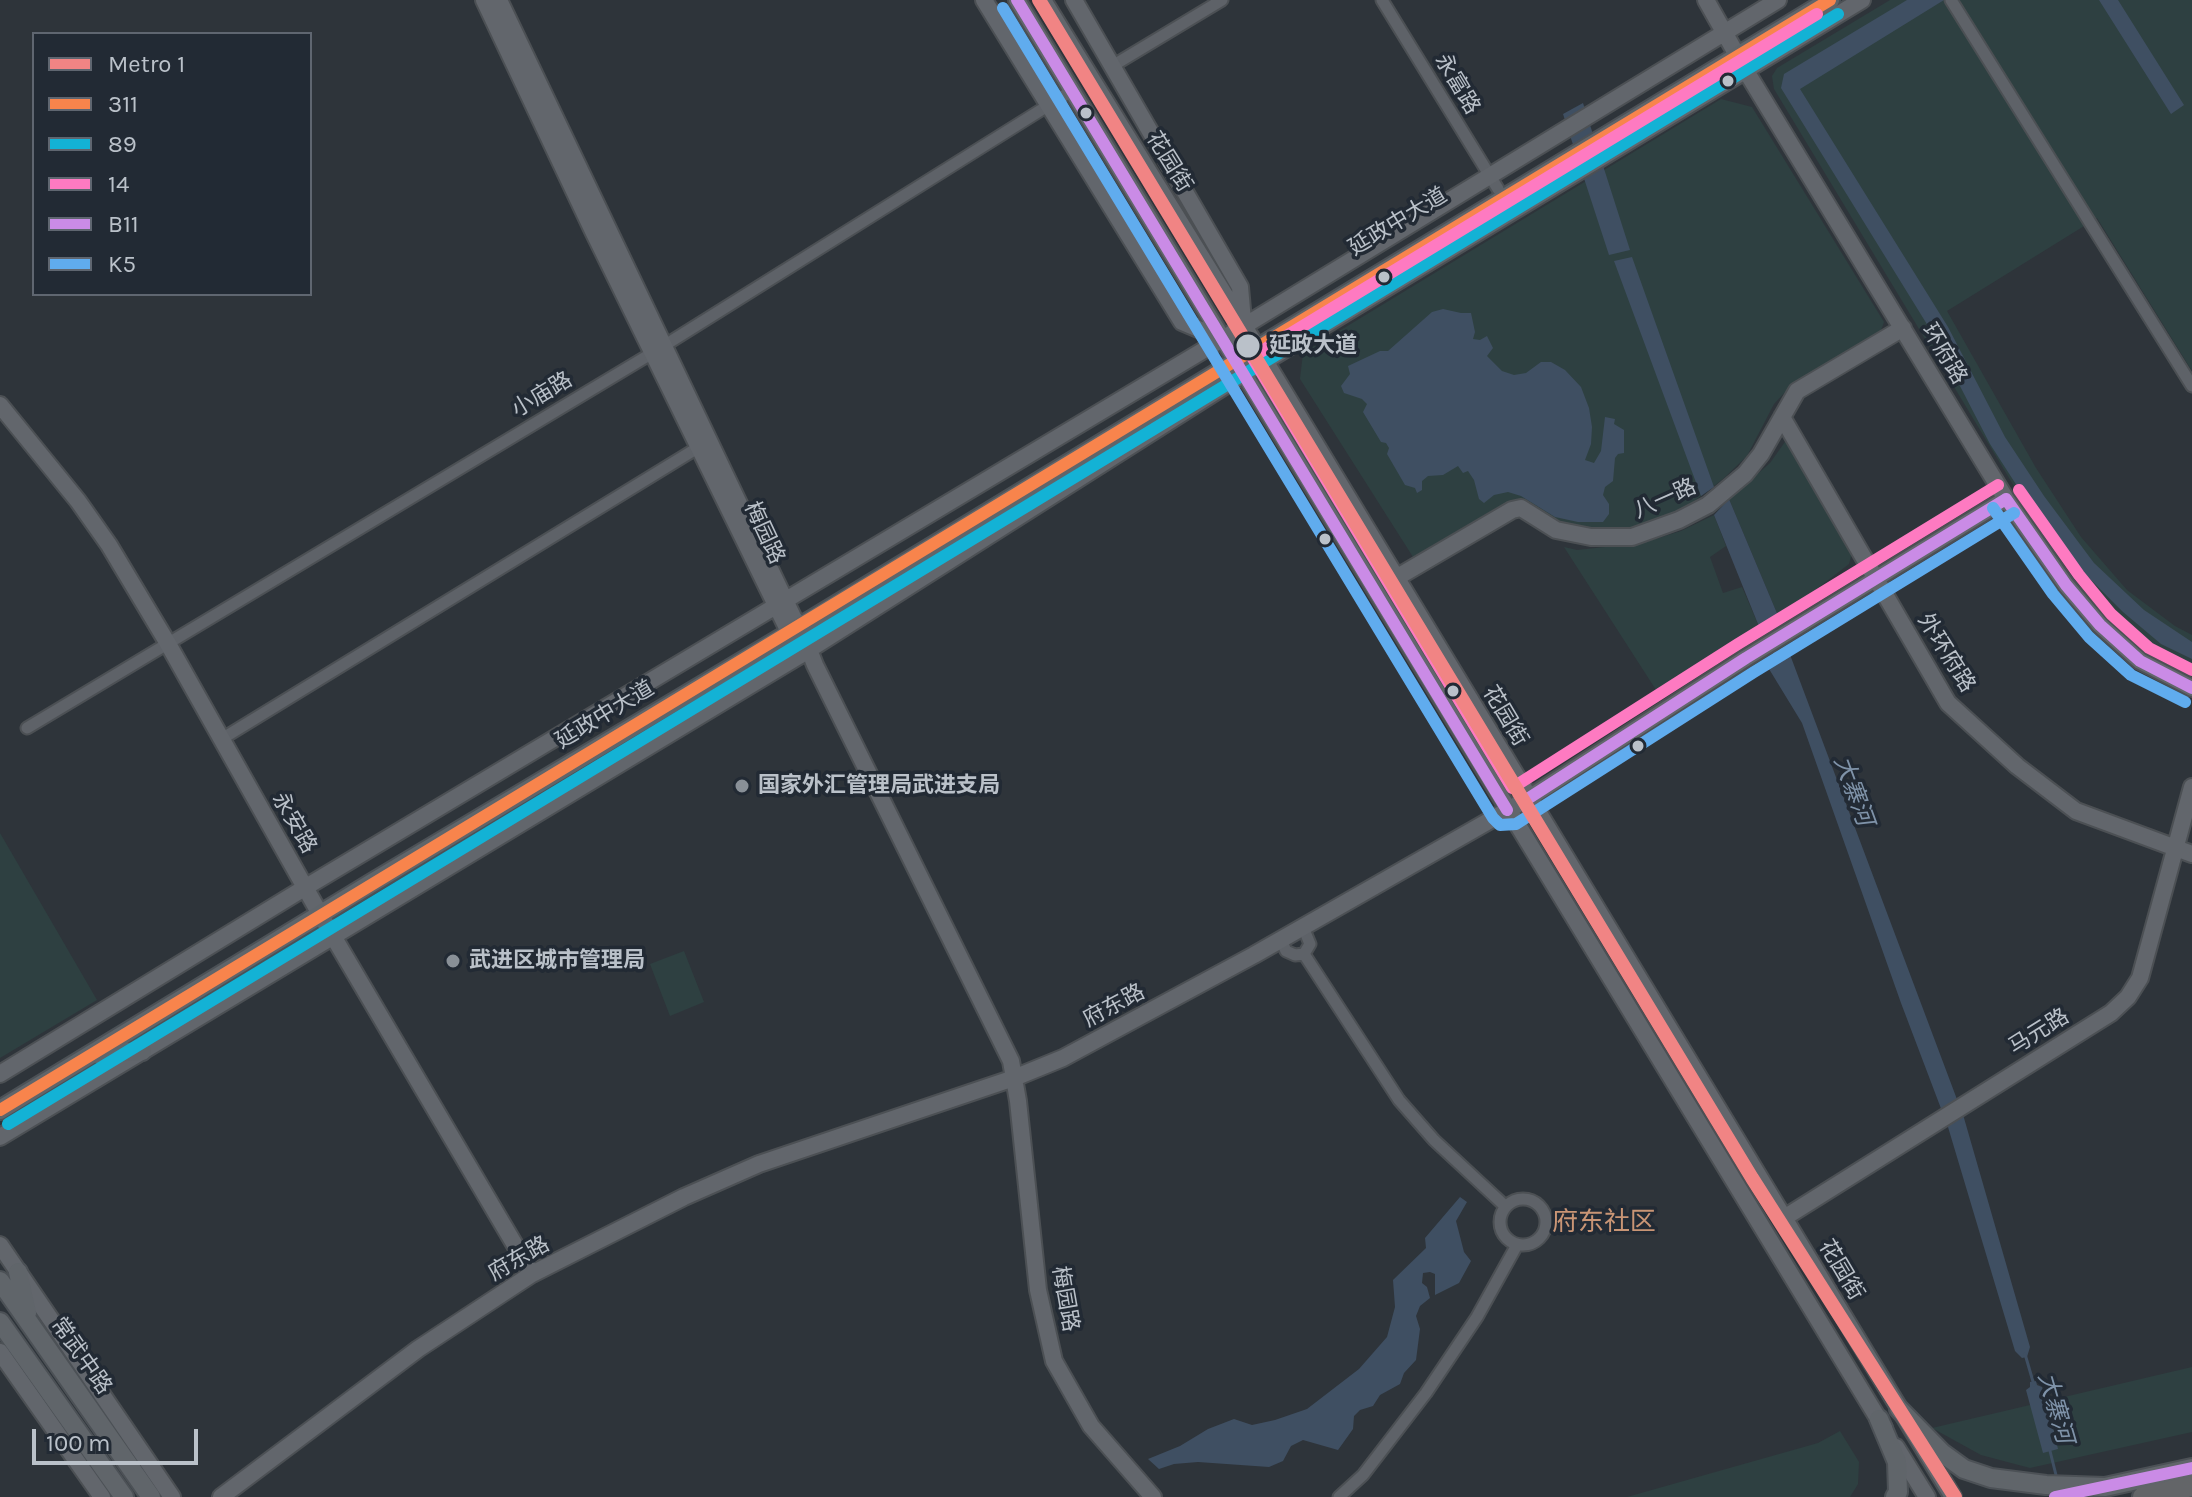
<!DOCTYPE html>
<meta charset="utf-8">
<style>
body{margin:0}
#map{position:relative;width:2192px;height:1497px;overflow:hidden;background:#2e343a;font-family:Karla,sans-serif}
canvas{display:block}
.legend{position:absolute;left:32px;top:32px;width:280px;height:264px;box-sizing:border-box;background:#222a34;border:2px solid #5f6670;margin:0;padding:10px 14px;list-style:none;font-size:24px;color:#bac1c9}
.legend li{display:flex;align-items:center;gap:16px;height:40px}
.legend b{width:40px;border:2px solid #5f6670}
.scale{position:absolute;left:32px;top:1429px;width:166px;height:36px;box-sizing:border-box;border:4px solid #bac1c9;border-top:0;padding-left:10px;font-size:24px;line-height:28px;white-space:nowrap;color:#bac1c9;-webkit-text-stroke:6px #222a34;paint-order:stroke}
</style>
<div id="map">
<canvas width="2192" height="1497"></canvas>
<ul class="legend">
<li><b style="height:10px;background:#f18484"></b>Metro 1</li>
<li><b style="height:10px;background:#f8844c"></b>311</li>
<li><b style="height:10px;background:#13b2d5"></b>89</li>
<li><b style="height:10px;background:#fe7ac1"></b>14</li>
<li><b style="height:10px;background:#ca8be6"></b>B11</li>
<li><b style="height:10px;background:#60acee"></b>K5</li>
</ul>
<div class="scale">100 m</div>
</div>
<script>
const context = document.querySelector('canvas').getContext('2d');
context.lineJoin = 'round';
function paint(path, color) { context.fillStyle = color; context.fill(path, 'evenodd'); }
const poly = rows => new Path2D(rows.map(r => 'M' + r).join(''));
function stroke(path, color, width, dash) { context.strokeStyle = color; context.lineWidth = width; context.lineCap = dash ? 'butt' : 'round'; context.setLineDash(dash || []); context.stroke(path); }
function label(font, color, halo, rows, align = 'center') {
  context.font = font + ' Karla,"Noto Sans SC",sans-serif'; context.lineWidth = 7; context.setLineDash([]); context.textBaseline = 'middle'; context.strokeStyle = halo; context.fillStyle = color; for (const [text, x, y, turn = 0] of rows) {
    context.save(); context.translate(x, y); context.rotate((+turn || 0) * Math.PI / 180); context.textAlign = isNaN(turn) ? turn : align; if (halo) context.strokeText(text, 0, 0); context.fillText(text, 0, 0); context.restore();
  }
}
const green = poly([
 [1890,0,2192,0,2192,371,2097,218,1947,311,2036,468,2081,537,2127,590,2175,626,2192,635,2192,670,2179,665,2110,614,2052,549,1774,89,1772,76,1777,68],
 [1721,99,1752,107,1884,322,1879,336,1788,389,1774,404,1747,456,1723,479,1680,512,1644,526,1601,534,1577,533,1511,505,1498,507,1413,557,1300,379,1303,353],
 [1787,439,1853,549,1849,564,1779,618,1729,499,1770,463],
 [1714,515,1726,546,1710,557,1723,593,1742,587,1760,629,1658,693,1564,547,1577,550,1642,543,1681,531],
 [0,833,97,1000,0,1058],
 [684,951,704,1002,670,1016,650,964],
 [2192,1367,2192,1432,2030,1468,1981,1455,1932,1428],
 [1840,1431,1859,1462,1858,1484,1850,1497,1627,1497,1818,1443]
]);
const water = poly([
 [1907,0,1944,0,1800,89,1948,327,2005,437,2044,496,2094,563,2144,610,2192,642,2192,659,2161,644,2123,612,2067,556,2028,503,1990,444,1933,334,1781,88,1784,74],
 [2099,0,2118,0,2184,105,2171,114],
 [1583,103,1630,250,1609,255,1563,114],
 [1632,257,1714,487,1701,496,1614,261],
 [1443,309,1461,313,1471,313,1475,332,1473,339,1480,340,1487,336,1493,348,1487,356,1502,371,1514,375,1526,373,1541,362,1551,362,1565,370,1581,387,1589,408,1592,427,1591,444,1585,460,1594,463,1601,451,1605,417,1615,419,1614,424,1624,430,1624,453,1618,454,1615,458,1613,481,1605,487,1603,495,1609,504,1609,514,1603,522,1578,522,1555,517,1521,496,1508,492,1494,495,1484,503,1479,499,1474,480,1468,471,1463,473,1458,466,1443,475,1428,476,1422,481,1422,490,1417,493,1415,488,1405,485,1387,454,1389,448,1386,443,1381,442,1363,412,1367,404,1362,399,1344,393,1341,386,1350,374,1348,366,1380,351,1388,351,1432,312],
 [1729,499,1779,618,1760,629,1714,515],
 [1789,652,1964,1118,2030,1347,2027,1357,2022,1358,2015,1351,1948,1127,1901,1003,1802,723,1766,664],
 [1460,1197,1467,1202,1456,1221,1464,1252,1471,1261,1459,1283,1435,1295,1435,1274,1430,1272,1423,1273,1422,1283,1427,1287,1430,1298,1420,1306,1416,1316,1420,1329,1416,1360,1404,1373,1400,1384,1380,1395,1373,1406,1360,1410,1354,1416,1353,1429,1338,1450,1303,1440,1291,1446,1283,1461,1269,1467,1198,1462,1174,1464,1159,1469,1148,1459,1180,1446,1208,1429,1234,1419,1252,1425,1275,1420,1307,1409,1359,1369,1387,1337,1395,1307,1393,1280,1426,1248,1425,1238],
 [2036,1381,2037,1385,2042,1387,2050,1414,2055,1415,2056,1420,2052,1423,2058,1449,2043,1453,2026,1390,2030,1387,2030,1382]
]);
const stream = poly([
 [1773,647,1777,663],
 [2025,1354,2034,1385],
 [2050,1451,2057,1479]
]);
const street = poly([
 [1382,0,1498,189],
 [1951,0,2192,386],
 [1114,65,1222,0],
 [27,728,654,352,1073,90],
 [220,740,699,447],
 [1281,940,1286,951,1295,955,1304,954,1310,944,1303,927],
 [1304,954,1399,1100,1434,1140,1505,1206],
 '1500 1222a23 23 0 1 1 46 0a23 23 0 1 1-46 0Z',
 [1339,1497,1363,1475,1426,1393,1477,1317,1517,1245]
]);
const secondary = poly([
 [484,0,593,231,794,642],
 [499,0,793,617,800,627,815,665,1011,1061,1018,1101,1038,1290,1054,1361,1091,1426,1153,1497],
 [984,0,1182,322,1222,339],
 [1017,0,1884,1428],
 [1043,0,1244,326,1953,1497],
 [1074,0,1240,287,1243,321],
 [1706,0,1746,71,2006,499,2066,585,2100,625,2140,661,2192,688],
 [0,405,78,501,109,545,167,642,320,914,532,1274],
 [1782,417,1948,703,2017,766,2076,811,2192,854],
 [1396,578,1512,510,1521,508,1556,530,1591,537,1632,537,1679,520,1708,505,1745,474,1761,454,1797,391,1903,328],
 [0,1074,306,887,1244,326,1778,0],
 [0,1137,799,656,1231,382,1862,0],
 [1784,1218,2111,1013,2128,997,2140,978,2192,787],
 [0,1245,172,1497],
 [0,1352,102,1497],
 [1896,1447,1927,1497],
 [221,1497,418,1349,532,1274,684,1197,759,1164,1014,1078,1063,1058,1254,955,1529,798,1746,658,2006,499]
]);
const primary = poly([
 [97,1054,142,1051],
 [0,1110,372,883,800,627,1830,0],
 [18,1272,27,1313],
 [0,1281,151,1497],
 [0,1322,124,1497],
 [1899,1409,1942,1453,1964,1469,1991,1478,2046,1485,2105,1487,2192,1468],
 [1879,1419,1897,1462,1898,1492,1895,1497]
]);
const highway = poly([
 [2143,1497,2192,1486]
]);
const bus1 = poly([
 [0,1110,1830,0]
]);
const bus2 = poly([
 [8,1124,1838,14]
]);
const bus3 = poly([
 [1817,14,1252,357,1512,788,1738,644,1998,485],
 [2019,490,2079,575,2111,614,2149,648,2192,670]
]);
const bus4 = poly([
 [1017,0,1507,810],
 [2006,499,2066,585,2100,625,2140,661,2192,688],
 [1529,798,1746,658,2006,499],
 [2055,1497,2192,1468]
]);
const bus5 = poly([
 [1003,8,1493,818,1500,825,1516,824,1754,672,2014,513],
 [1993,508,2053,594,2089,637,2131,675,2185,702]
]);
const metro1 = poly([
 [1039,0,1752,1178,1955,1497]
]);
const markers = [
 [1728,81,7,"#bac1c9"],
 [1086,113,7,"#bac1c9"],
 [1384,277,7,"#bac1c9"],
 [1248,346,13,"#bac1c9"],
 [1325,539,7,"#bac1c9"],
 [1453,691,7,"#bac1c9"],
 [1638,746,7,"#bac1c9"],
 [742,786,8,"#899097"],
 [453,961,8,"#899097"]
];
const streetNames = [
 ["永富路",1457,84,59],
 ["花园街",1169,162,58],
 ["延政中大道",1398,222,-31],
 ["环府路",1944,354,59],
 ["小庙路",542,395,-31],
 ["八一路",1665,499,-24],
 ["梅园路",764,533,65],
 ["外环府路",1946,653,58],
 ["延政中大道",605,715,-31],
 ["花园街",1505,716,59],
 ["永安路",294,823,60],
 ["府东路",1114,1006,-28],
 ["马元路",2039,1032,-32],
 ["府东路",519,1259,-30],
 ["花园街",1841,1270,59],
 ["梅园路",1065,1299,80],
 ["常武中路",81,1356,55]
];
const stopNames = [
 ["延政大道",1269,346]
];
const poiNames = [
 ["国家外汇管理局武进支局",758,786],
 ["武进区城市管理局",469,961]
];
const waterNames = [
 ["大寨河",1853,791,70],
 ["大寨河",2055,1408,74]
];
const quarterNames = [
 ["府东社区",1604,1223]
];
paint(green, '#2e4041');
paint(water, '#3f4f62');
stroke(stream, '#3f4f62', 3);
stroke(street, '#4c5054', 15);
stroke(secondary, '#4c5054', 20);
stroke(primary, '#4c5156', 22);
stroke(highway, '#4b5055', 24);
stroke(street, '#5e6268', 11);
stroke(secondary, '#62666c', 16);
stroke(primary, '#60656a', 18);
stroke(highway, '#636568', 20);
stroke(bus1, '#f8844c', 12);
stroke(bus2, '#13b2d5', 12);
stroke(bus3, '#fe7ac1', 12);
stroke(bus4, '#ca8be6', 12);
stroke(bus5, '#60acee', 12);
stroke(metro1, '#f18484', 14);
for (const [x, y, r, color] of markers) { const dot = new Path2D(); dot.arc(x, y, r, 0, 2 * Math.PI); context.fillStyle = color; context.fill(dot); stroke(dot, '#222a34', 3); }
label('22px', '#bac1c9', '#222a34', streetNames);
label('bold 22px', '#bac1c9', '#222a34', stopNames, 'left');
label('bold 22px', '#bac1c9', '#222a34', poiNames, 'left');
label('italic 24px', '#7f93a9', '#222a34', waterNames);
label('26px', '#c99575', '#222a34', quarterNames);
</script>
